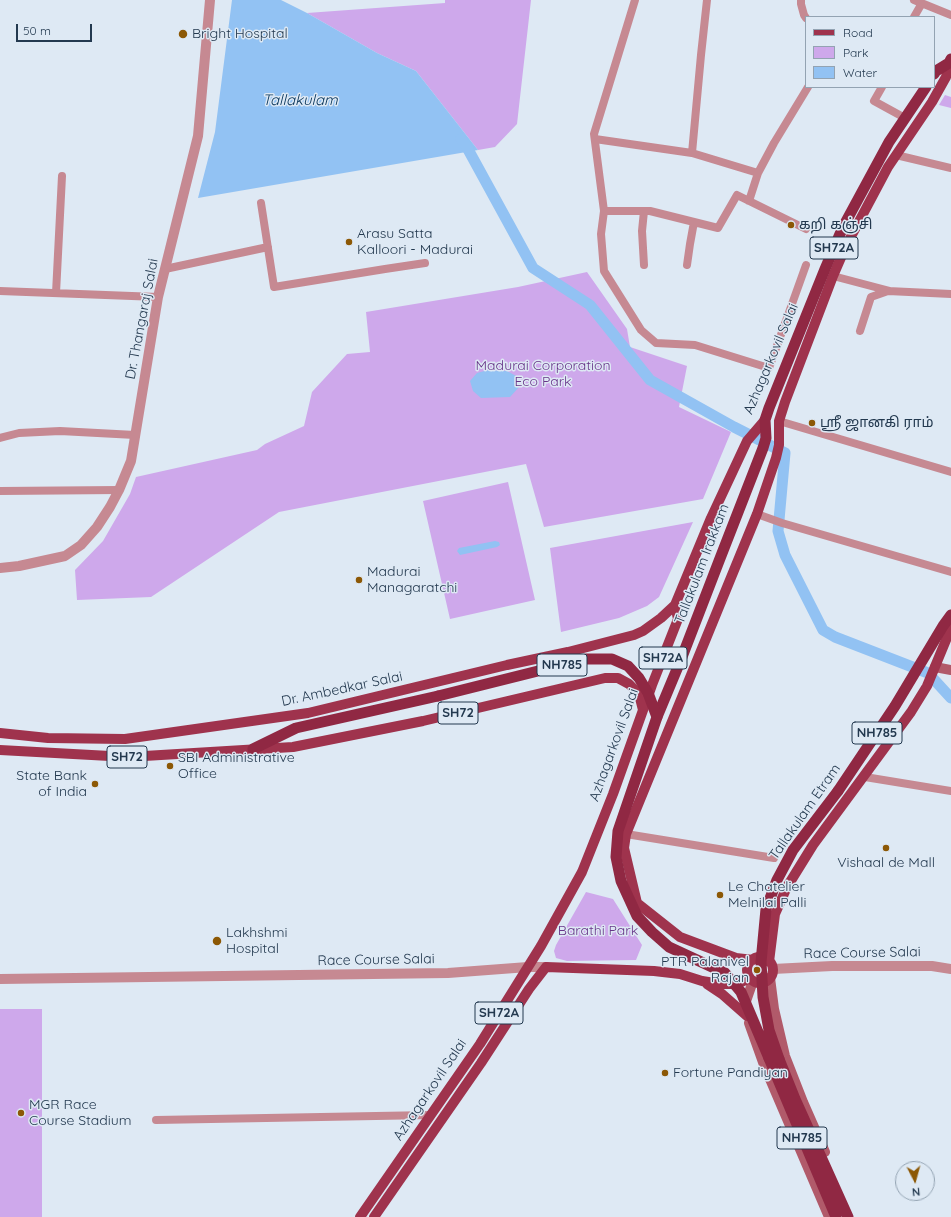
<!DOCTYPE html>
<meta charset="utf-8">
<style>
body{margin:0}
#map{position:relative;width:951px;height:1217px;overflow:hidden;background:#dee9f4;font-family:Quicksand,sans-serif}
canvas{display:block}
.legend{position:absolute;left:805px;top:16px;width:130px;height:72px;box-sizing:border-box;background:#dee9f4;border:1px solid #93a3b2;margin:0;padding:5px 7px;list-style:none;font-size:12px;color:#23394f}
.legend li{display:flex;align-items:center;gap:8px;height:20px}
.legend b{width:20px;border:1px solid #93a3b2}
.north{position:absolute;left:895px;top:1161px;width:40px;height:40px;box-sizing:border-box;background:#dee9f4;border:1px solid #93a3b2;border-radius:50%;rotate:174deg;font-size:11px;font-weight:700;line-height:16px;text-align:center;color:#23394f}
.north::after{content:'';display:block;margin:auto;width:14px;height:18px;background:#8c5805;clip-path:polygon(50% 0,100% 100%,50% 72%,0 100%)}
.scale{position:absolute;left:16px;top:24px;width:76px;height:18px;box-sizing:border-box;border:2px solid #23394f;border-top:0;padding-left:5px;font-size:12px;line-height:14px;white-space:nowrap;color:#23394f;-webkit-text-stroke:3px #dee9f4;paint-order:stroke}
</style>
<div id="map">
<canvas width="951" height="1217"></canvas>
<ul class="legend">
<li><b style="height:5px;background:#9f334d"></b>Road</li>
<li><b style="height:11px;background:#cea8eb"></b>Park</li>
<li><b style="height:11px;background:#92c2f3"></b>Water</li>
</ul>
<div class="north">N</div>
<div class="scale">50 m</div>
</div>
<script>
const context = document.querySelector('canvas').getContext('2d');
context.lineJoin = 'round';
function paint(path, color) { context.fillStyle = color; context.fill(path, 'evenodd'); }
const poly = rows => new Path2D(rows.map(r => 'M' + r).join(''));
function stroke(path, color, width, dash) { context.strokeStyle = color; context.lineWidth = width; context.lineCap = dash ? 'butt' : 'round'; context.setLineDash(dash || []); context.stroke(path); }
function label(font, color, halo, rows, align = 'center') {
  context.font = font + ' Quicksand,"Noto Sans Tamil",sans-serif'; context.lineWidth = 3; context.setLineDash([]); context.textBaseline = 'middle'; context.strokeStyle = halo; context.fillStyle = color; for (const [text, x, y, turn = 0] of rows) {
    context.save(); context.translate(x, y); context.rotate((+turn || 0) * Math.PI / 180); context.textAlign = isNaN(turn) ? turn : align; if (halo) context.strokeText(text, 0, 0); context.fillText(text, 0, 0); context.restore();
  }
}
const green = poly([
 [445,0,531,0,517,124,495,147,478,150,416,71,377,53,307,13,445,3],
 [945,95,951,97,951,108,939,105],
 [587,272,627,329,630,347,687,366,679,407,731,432,703,499,544,527,526,464,279,512,151,597,77,600,75,570,103,541,130,494,136,477,257,450,265,444,304,426,312,392,347,354,370,352,366,312,518,287],
 [508,482,535,600,450,619,423,501],
 [693,522,659,597,647,606,619,618,561,632,550,548],
 [586,892,613,899,642,945,636,960,567,961,556,958,554,951,556,945],
 [0,1009,42,1009,42,1217,0,1217]
]);
const water = poly([
 [232,0,281,0,307,13,377,53,416,71,478,150,198,198,215,132],
 [488,370,507,371,518,377,520,386,510,397,481,398,473,391,470,381,477,373],
 [495,541,499,542,500,545,497,547,460,555,457,551,459,548]
]);
const canal = poly([
 [461,139,464,142,533,268,590,305,650,380,734,427,785,453,778,531,785,555,823,630,835,637,928,673,951,698]
]);
const minor = poly([
 [635,0,594,134,604,211,650,211,718,228,737,195,806,229],
 [707,0,701,55,692,153,758,173,749,201],
 [801,0,801,4,804,15,806,18],
 [914,0,951,15],
 [914,17,922,3],
 [882,87,874,101,905,118],
 [595,139,692,153],
 [896,155,951,168],
 [758,173,774,143,808,87],
 [261,203,274,287,385,269,425,263],
 [604,211,601,234,604,271,641,330,656,343,695,345,769,368,806,265],
 [644,265,642,231,644,211],
 [687,265,690,244,694,222],
 [165,269,268,247],
 [833,276,890,291],
 [0,291,158,297],
 [56,293,62,176],
 [860,331,871,297,888,291,951,294],
 [779,421,951,472],
 [0,438,19,433,60,431,135,435],
 [0,491,119,490],
 [757,514,782,523,951,572],
 [865,777,951,791],
 [626,834,774,858],
 [156,1120,431,1115]
]);
const tertiary = poly([
 [0,568,19,566,65,556,81,545,97,527,110,507,119,490,131,461,158,297,198,136,210,0],
 [773,969,832,966,932,966,951,969],
 [0,979,448,973,528,967,546,967]
]);
const secondary = poly([
 [935,667,951,670],
 [770,978,774,1009,785,1056,803,1102,825,1152],
 [746,1007,745,1004,753,981],
 [749,1023,764,1065,829,1217]
]);
const primary = poly([
 [0,733,48,738,125,739,308,713,507,665,568,652,634,635,643,631,661,618,675,605],
 [0,750,128,757,293,747,423,721,605,678,618,678,629,684,639,694,643,710],
 '747 970a13 13 0 1 1 26 0a13 13 0 1 1-26 0Z',
 [753,960,736,958,680,937,637,903,624,848,626,834,757,514,776,458,779,445,779,421,785,402,833,276,846,246,888,167,932,102,946,77,949,63],
 [769,962,775,914,787,887,813,845,911,712,927,686,951,628],
 [546,967,654,971,680,974,702,981,721,984,737,984,750,978],
 [707,984,722,994,747,1016],
 [360,1217,480,1044,541,946,582,872,613,794,652,685,678,619,675,605,711,518,747,441,765,420],
 [374,1217,481,1063,529,989,546,967]
]);
const trunk = poly([
 [934,74,936,71,949,63,951,59],
 [657,717,682,657,719,561,763,448,766,438,765,420,769,408,825,269,843,227,889,142,926,87],
 [253,749,296,728,438,696],
 [838,791,895,706,943,626,951,615],
 [769,1058,836,1217],
 [779,1059,795,1099,848,1217]
]);
const trunkBridge = poly([
 [438,696,586,659,612,659,628,666,639,678,648,693,657,717,618,831,616,857,621,881,637,916,652,932,669,947,725,973,741,992,769,1058],
 [779,1059,769,1030,763,997,761,962,766,909,777,880,793,850,838,791]
]);
const markers = [
 [183,34,5,"#8c5805"],
 [791,225,4,"#8c5805"],
 [349,242,4,"#8c5805"],
 [812,423,4,"#8c5805"],
 [359,580,4,"#8c5805"],
 [170,766,4,"#8c5805"],
 [95,784,4,"#8c5805"],
 [886,848,4,"#8c5805"],
 [720,895,4,"#8c5805"],
 [217,941,5,"#8c5805"],
 [757,970,4,"#8c5805"],
 [665,1073,4,"#8c5805"],
 [21,1113,4,"#8c5805"]
];
const shields = [
 [834,248,48],
 [663,658,48],
 [562,665,50],
 [458,713,40],
 [877,733,50],
 [127,757,40],
 [499,1013,48],
 [802,1138,50]
];
const shieldNames = [
 ["SH72A",834,248],
 ["SH72A",663,658],
 ["NH785",562,665],
 ["SH72",458,713],
 ["NH785",877,733],
 ["SH72",127,757],
 ["SH72A",499,1013],
 ["NH785",802,1138]
];
const poiNames = [
 ["Bright Hospital",192,34],
 ["கறி கஞ்சி",799,225],
 ["Arasu Satta",357,234],
 ["Kalloori - Madurai",357,250],
 ["ஶ்ரீ ஜானகி ராம்",820,423],
 ["Madurai",367,572],
 ["Managaratchi",367,588],
 ["SBI Administrative",178,758],
 ["Office",178,774],
 ["State Bank",87,776,"right"],
 ["of India",87,792,"right"],
 ["Vishaal de Mall",886,863,"center"],
 ["Le Chatelier",728,887],
 ["Melnilai Palli",728,903],
 ["Lakhshmi",226,933],
 ["Hospital",226,949],
 ["PTR Palanivel",749,962,"right"],
 ["Rajan",749,978,"right"],
 ["Fortune Pandiyan",673,1073],
 ["MGR Race",29,1105],
 ["Course Stadium",29,1121]
];
const streetNames = [
 ["Dr. Thangaraj Salai",142,319,-79],
 ["Azhagarkovil Salai",771,359,-67],
 ["Tallakulam Irakkam",702,564,-69],
 ["Dr. Ambedkar Salai",342,689,-12],
 ["Azhagarkovil Salai",614,745,-70],
 ["Tallakulam Etram",805,812,-55],
 ["Race Course Salai",862,953,-1],
 ["Race Course Salai",376,960,-1],
 ["Azhagarkovil Salai",430,1090,-56]
];
const parkNames = [
 ["Madurai Corporation",543,366],
 ["Eco Park",543,382],
 ["Barathi Park",598,931]
];
const waterNames = [
 ["Tallakulam",300,100]
];
paint(green, '#cea8eb');
paint(water, '#92c2f3');
stroke(canal, '#92c2f3', 11);
stroke(minor, '#c68992', 8);
stroke(tertiary, '#c68992', 10);
stroke(secondary, '#b15a6a', 10);
stroke(primary, '#9f334d', 10);
stroke(trunk, '#902843', 11);
stroke(trunkBridge, '#902843', 11);
for (const [x, y, r, color] of markers) { const dot = new Path2D(); dot.arc(x, y, r, 0, 2 * Math.PI); context.fillStyle = color; context.fill(dot); stroke(dot, '#dee9f4', 1.5); }
for (const [x, y, w] of shields) { const box = new Path2D(); box.roundRect(x - w / 2, y - 11, w, 22, 3); context.fillStyle = '#dee9f4'; context.fill(box); stroke(box, '#23394f', 1); }
label('bold 13px', '#23394f', null, shieldNames);
label('14px', '#23394f', '#dee9f4', poiNames, 'left');
label('14px', '#23394f', '#dee9f4', streetNames);
label('14px', '#673588', '#dee9f4', parkNames);
label('italic 15px', '#033157', '#dee9f4', waterNames);
</script>
